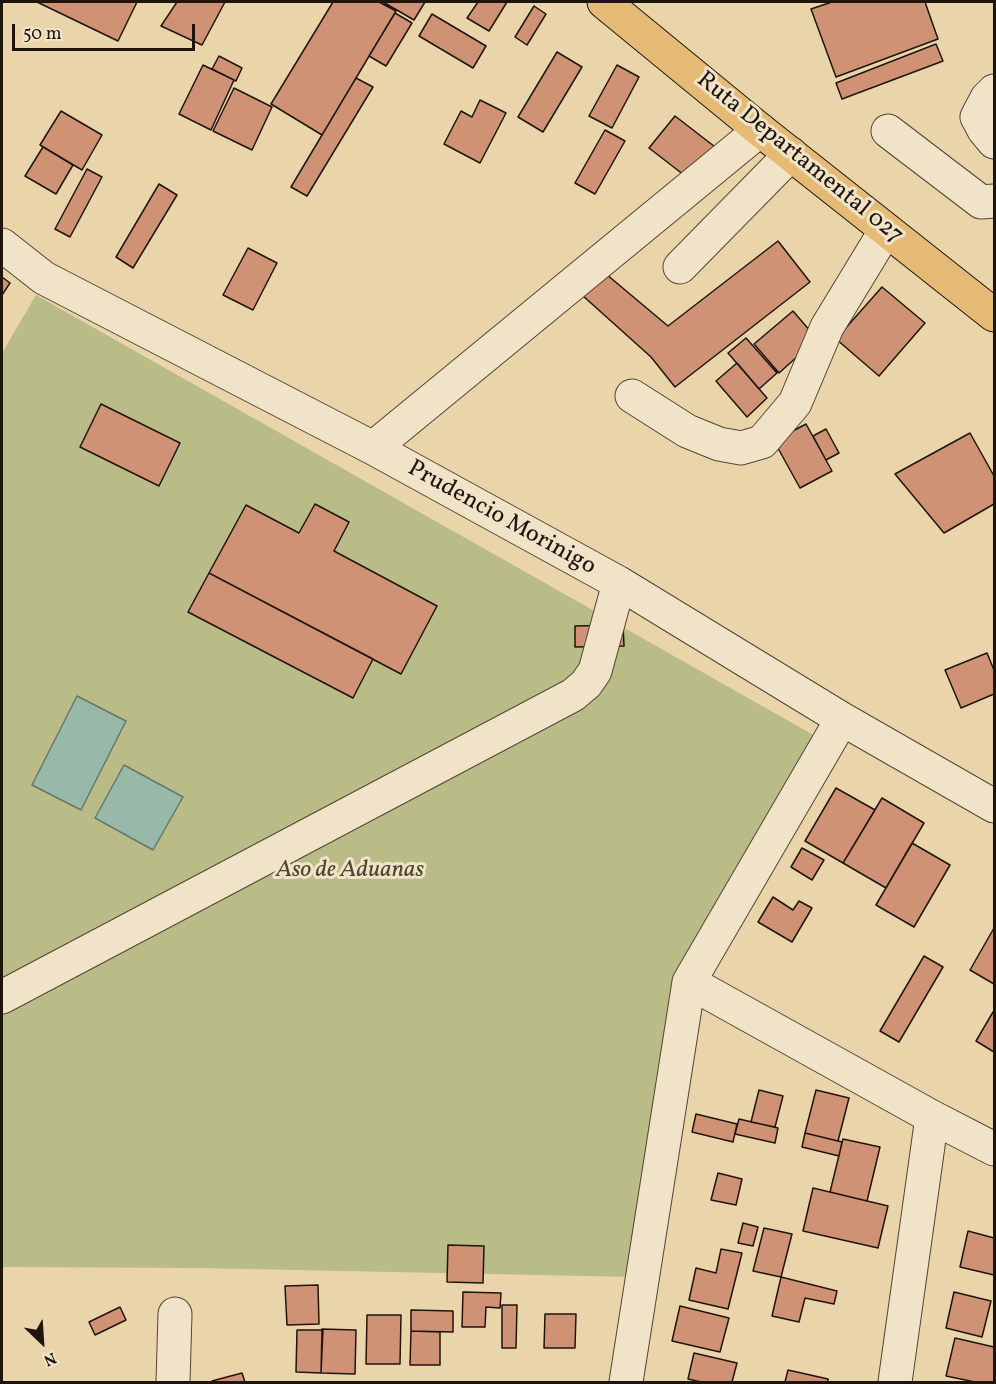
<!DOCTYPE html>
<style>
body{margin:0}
#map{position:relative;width:996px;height:1384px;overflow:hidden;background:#ead4aa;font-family:Vollkorn,serif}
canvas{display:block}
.frame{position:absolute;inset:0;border:3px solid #1f150f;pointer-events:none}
.north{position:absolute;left:12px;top:1312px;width:60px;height:60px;-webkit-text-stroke:4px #f1e3c8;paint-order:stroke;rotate:155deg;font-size:16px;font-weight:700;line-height:24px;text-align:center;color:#1f150f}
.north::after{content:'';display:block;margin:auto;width:21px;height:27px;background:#1f150f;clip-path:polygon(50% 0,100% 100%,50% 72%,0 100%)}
.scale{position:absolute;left:12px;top:24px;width:183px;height:27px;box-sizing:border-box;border:3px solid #1f150f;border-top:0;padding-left:8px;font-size:18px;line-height:21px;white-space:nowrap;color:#1f150f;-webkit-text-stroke:4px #f1e3c8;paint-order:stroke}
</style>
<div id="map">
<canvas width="996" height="1384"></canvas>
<div class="frame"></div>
<div class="north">N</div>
<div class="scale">50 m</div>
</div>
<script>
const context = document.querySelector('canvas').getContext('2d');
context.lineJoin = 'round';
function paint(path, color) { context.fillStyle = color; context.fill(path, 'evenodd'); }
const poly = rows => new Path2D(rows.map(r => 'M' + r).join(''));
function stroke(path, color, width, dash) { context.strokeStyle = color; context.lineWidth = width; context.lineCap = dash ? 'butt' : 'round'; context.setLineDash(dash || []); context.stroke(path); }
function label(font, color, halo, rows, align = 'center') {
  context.font = font + ' Vollkorn,serif'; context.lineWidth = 6; context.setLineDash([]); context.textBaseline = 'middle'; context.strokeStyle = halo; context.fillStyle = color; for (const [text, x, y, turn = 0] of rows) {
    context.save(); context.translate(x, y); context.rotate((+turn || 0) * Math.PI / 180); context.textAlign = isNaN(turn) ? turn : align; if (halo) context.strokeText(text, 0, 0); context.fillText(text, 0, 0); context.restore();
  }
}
const green = poly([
 [36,295,817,737,677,991,635,1277,198,1268,2,1267,2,353]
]);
const water = poly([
 [77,696,126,721,81,810,32,785,77,696],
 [124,765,183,797,153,850,95,818,124,765]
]);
const building = poly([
 [37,2,137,2,118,41,37,2],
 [177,2,225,2,202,45,161,26,177,2],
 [333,2,379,2,396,11,322,135,271,104,333,2],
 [383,2,425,2,414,20,383,2],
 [478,2,507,2,489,31,467,18,478,2],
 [832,2,925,2,938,39,836,77,811,9,832,2],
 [534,6,546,14,527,45,515,37,534,6],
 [395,13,412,23,386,66,369,56,395,13],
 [432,14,486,46,473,68,419,36,432,14],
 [936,44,943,61,842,99,836,83,936,44],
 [557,52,582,67,543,132,518,117,557,52],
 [219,56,242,68,236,81,212,69,219,56],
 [203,65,234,80,211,130,179,114,203,65],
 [617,65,639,77,612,128,589,116,617,65],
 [356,78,373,87,307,196,291,187,356,78],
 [234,88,272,107,252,150,213,131,234,88],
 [480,100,506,113,480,163,444,144,461,111,472,117,480,100],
 [61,111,102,135,82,170,40,145,61,111],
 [675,116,719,150,693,182,649,148,675,116],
 [605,130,625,141,595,194,575,183,605,130],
 [43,147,73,165,56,194,25,176,43,147],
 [87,169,102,177,70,237,55,229,87,169],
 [159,184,177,195,133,268,116,257,159,184],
 [778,241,810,282,675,387,651,357,582,295,606,274,668,326,778,241],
 [248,248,277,263,253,310,223,295,248,248],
 [2,277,10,283,2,295,2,277],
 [882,287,925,323,879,376,836,339,882,287],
 [793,311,817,339,779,373,754,344,793,311],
 [746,338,777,373,759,389,728,353,746,338],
 [737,363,767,398,747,417,716,381,737,363],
 [101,404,180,443,159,486,80,447,101,404],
 [806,424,832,471,800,488,774,441,806,424],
 [826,429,839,453,826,460,813,436,826,429],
 [970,433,994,476,994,504,944,533,895,474,970,433],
 [315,504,349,522,334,551,437,606,401,674,209,573,246,505,299,533,315,504],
 [209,573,373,659,353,698,188,612,209,573],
 [623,625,624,646,575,647,575,626,623,625],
 [987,653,994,670,994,694,961,708,945,670,987,653],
 [836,788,875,810,843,863,805,841,836,788],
 [882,798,924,823,886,888,843,863,882,798],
 [912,843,950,865,914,927,876,905,912,843],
 [802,848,824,860,812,880,791,867,802,848],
 [773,897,793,910,799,901,812,908,792,942,758,922,773,897],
 [994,928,994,984,970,970,994,928],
 [924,956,943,967,899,1042,880,1031,924,956],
 [993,1012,994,1012,994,1052,976,1041,993,1012],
 [759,1090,783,1096,775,1127,751,1122,759,1090],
 [816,1090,849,1098,838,1141,805,1133,816,1090],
 [696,1114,737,1124,733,1142,692,1132,696,1114],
 [739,1119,778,1128,775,1143,735,1134,739,1119],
 [805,1133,842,1142,839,1156,802,1147,805,1133],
 [843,1139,880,1147,867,1201,830,1192,843,1139],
 [718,1173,742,1179,736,1205,711,1200,718,1173],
 [813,1188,888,1206,878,1248,803,1231,813,1188],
 [743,1223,758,1227,753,1246,738,1243,743,1223],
 [764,1228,792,1234,781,1277,753,1271,764,1228],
 [968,1231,994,1238,994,1275,960,1267,968,1231],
 [448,1245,484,1246,483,1283,447,1282,448,1245],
 [721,1249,742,1253,728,1309,689,1300,696,1268,716,1273,721,1249],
 [781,1277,837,1291,834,1304,805,1298,799,1322,772,1316,781,1277],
 [318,1285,319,1324,287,1325,285,1286,318,1285],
 [463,1292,501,1293,500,1308,486,1307,485,1327,462,1327,463,1292],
 [954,1292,991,1301,982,1337,946,1328,954,1292],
 [502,1305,517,1305,516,1348,502,1348,502,1305],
 [680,1306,729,1318,720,1352,672,1341,680,1306],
 [120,1307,126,1320,95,1335,89,1322,120,1307],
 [411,1310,453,1311,453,1332,411,1331,411,1310],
 [545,1314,576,1314,575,1348,544,1348,545,1314],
 [367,1315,401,1315,400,1364,366,1364,367,1315],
 [322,1329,356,1330,355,1374,321,1373,322,1329],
 [297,1330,323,1330,321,1373,296,1372,297,1330],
 [411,1331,440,1332,440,1365,410,1365,411,1331],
 [955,1338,994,1347,994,1382,975,1382,946,1376,955,1338],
 [694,1353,737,1363,732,1382,701,1382,688,1379,694,1353],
 [788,1370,828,1379,828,1382,785,1382,788,1370],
 [242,1373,245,1382,213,1382,212,1381,242,1373]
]);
const minor = poly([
 [994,91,987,98,977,117,984,130,994,142],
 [888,131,981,202,994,201],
 [2,245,44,278,373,448,619,583,842,719,994,806],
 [680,267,791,154],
 [632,396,687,431,719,444,741,448,762,442,795,403,827,327,886,230],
 [373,448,760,130],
 [689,982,932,1117,994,1149],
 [2,997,573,695,586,684,595,671,619,583],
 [173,1382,175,1314],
 [626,1382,689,982,842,719],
 [895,1382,932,1117]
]);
const major = poly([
 [604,2,760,130,994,315]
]);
const streetNames = [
 ["Ruta Departamental 027",799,159,39],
 ["Prudencio Morinigo",501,519,29]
];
const parkNames = [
 ["Aso de Aduanas",350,872]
];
paint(green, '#b9bc87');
paint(water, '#98b8a9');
stroke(water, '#68776b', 1.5);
paint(building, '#d09275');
stroke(building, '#1f150f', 1.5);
stroke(minor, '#524536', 35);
stroke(major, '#1f150f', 35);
stroke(minor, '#f1e3c8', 33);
stroke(major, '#e5ba75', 33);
label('24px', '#1f150f', '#f1e3c8', streetNames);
label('italic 24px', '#4d4733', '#f1e3c8', parkNames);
</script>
